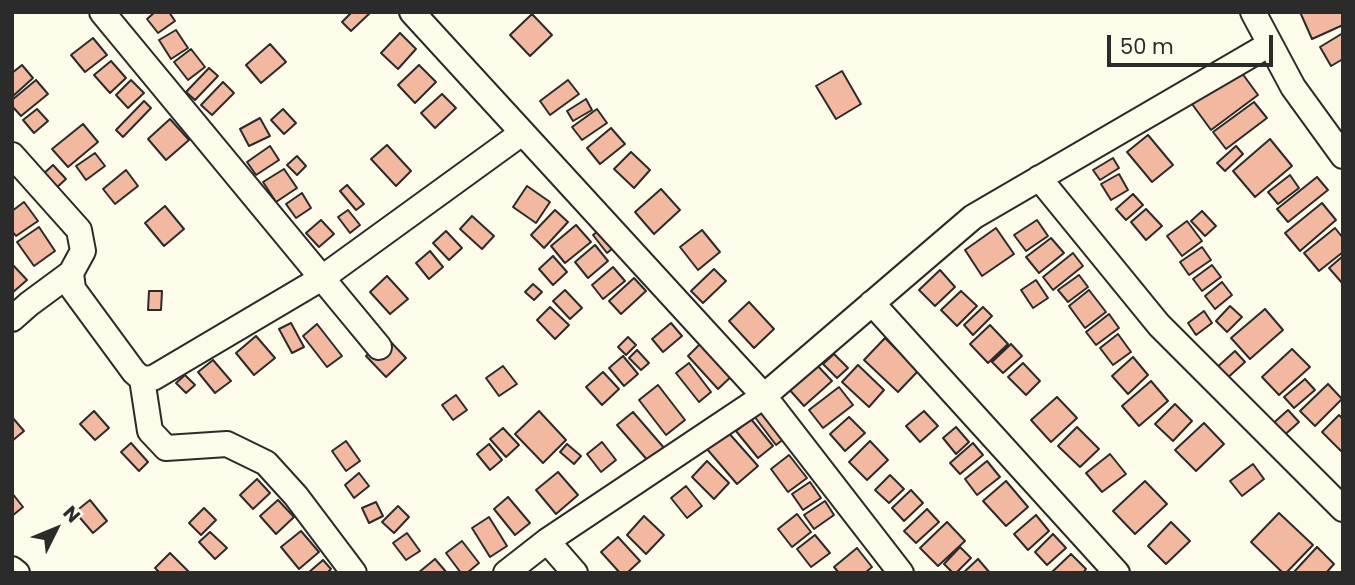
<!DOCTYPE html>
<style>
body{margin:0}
#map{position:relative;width:1355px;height:585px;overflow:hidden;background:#fdfbea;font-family:Poppins,sans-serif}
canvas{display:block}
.frame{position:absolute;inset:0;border:14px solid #2b2b2b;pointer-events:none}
.north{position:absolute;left:21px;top:494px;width:70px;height:70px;-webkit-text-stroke:5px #fdfbea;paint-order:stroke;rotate:47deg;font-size:19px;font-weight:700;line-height:28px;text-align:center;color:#2b2b2b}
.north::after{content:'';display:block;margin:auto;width:24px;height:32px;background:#2b2b2b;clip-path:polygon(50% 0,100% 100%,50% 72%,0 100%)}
.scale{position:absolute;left:1107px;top:35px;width:166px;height:32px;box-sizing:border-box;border:4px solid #2b2b2b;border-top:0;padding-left:9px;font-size:21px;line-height:24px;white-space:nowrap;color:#2b2b2b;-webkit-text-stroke:5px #fdfbea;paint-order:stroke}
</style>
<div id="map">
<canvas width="1355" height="585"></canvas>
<div class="frame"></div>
<div class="north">N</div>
<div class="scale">50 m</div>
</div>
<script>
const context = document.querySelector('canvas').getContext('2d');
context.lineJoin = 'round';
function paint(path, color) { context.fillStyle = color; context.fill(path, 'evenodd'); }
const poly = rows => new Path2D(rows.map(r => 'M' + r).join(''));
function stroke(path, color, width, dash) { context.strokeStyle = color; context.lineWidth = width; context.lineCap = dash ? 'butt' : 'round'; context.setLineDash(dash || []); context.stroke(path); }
const building = poly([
 [155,12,169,12,175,21,158,33,147,19,155,12],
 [352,12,371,12,351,31,342,22,352,12],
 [1300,12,1343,12,1343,25,1312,39,1300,12],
 [532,14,552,35,530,56,510,35,532,14],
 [176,30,188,48,171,59,159,40,176,30],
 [400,33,416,49,398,69,381,53,400,33],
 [1343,33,1343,59,1331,66,1320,47,1343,33],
 [93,38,107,55,85,72,71,55,93,38],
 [270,44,286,62,261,83,246,65,270,44],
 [191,49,205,67,188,80,174,62,191,49],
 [111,61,126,78,110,93,94,75,111,61],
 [22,65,33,78,13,96,12,73,22,65],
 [419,65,436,82,415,103,398,85,419,65],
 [209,68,218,76,195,100,186,92,209,68],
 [1239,69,1258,95,1211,130,1192,104,1239,69],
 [842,71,861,104,836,119,816,86,842,71],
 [36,80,48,94,21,116,12,106,12,100,36,80],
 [131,80,144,93,128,108,116,95,131,80],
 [568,80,579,94,550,115,540,101,568,80],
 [223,82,234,93,212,115,201,105,223,82],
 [442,94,456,108,435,128,421,113,442,94],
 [586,99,592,110,573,121,567,111,586,99],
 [144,101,151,108,123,137,116,130,144,101],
 [1254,102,1267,118,1226,149,1213,132,1254,102],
 [37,109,48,121,34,133,23,120,37,109],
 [283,109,296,123,284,134,271,120,283,109],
 [597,109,607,123,582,140,572,127,597,109],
 [260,118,270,136,249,146,240,129,260,118],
 [170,119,189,140,166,160,148,139,170,119],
 [83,124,98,142,68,167,52,149,83,124],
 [611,128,625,144,600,164,587,148,611,128],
 [1148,135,1173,165,1152,182,1127,152,1148,135],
 [1270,139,1292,166,1255,197,1233,171,1270,139],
 [387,145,411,171,396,186,371,159,387,145],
 [270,146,279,160,256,175,247,162,270,146],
 [1236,146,1243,154,1225,171,1217,163,1236,146],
 [631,152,650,170,634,188,614,169,631,152],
 [95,153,105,166,86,180,76,166,95,153],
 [297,156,306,166,297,175,287,165,297,156],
 [1113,158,1119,168,1100,180,1093,170,1113,158],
 [53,165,66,179,54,190,41,176,53,165],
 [284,169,297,188,276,202,263,182,284,169],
 [126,170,138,186,115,204,103,189,126,170],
 [1119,174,1128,190,1111,200,1101,184,1119,174],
 [1290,175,1299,188,1278,204,1268,192,1290,175],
 [1317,177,1328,190,1288,222,1277,209,1317,177],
 [347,185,364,204,356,210,340,191,347,185],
 [527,186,550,202,536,223,513,207,527,186],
 [661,189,680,210,654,234,635,212,661,189],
 [302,193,311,208,296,218,286,204,302,193],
 [1133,194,1143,205,1126,220,1116,209,1133,194],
 [24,202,38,221,16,236,12,231,12,211,24,202],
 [1322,203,1336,220,1300,251,1285,233,1322,203],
 [165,206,184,229,164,246,145,223,165,206],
 [1146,209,1162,226,1146,240,1131,222,1146,209],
 [348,210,360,225,350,233,338,217,348,210],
 [555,210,568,222,544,248,531,235,555,210],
 [1202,211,1216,226,1205,236,1191,221,1202,211],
 [472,216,494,236,482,249,460,229,472,216],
 [321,220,334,234,319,247,306,233,321,220],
 [1037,220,1048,236,1026,251,1014,235,1037,220],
 [1187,221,1202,241,1182,256,1167,236,1187,221],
 [576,225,591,242,565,263,551,246,576,225],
 [39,227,55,251,34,266,17,242,39,227],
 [603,227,617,245,607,253,593,235,603,227],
 [996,228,1014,254,982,276,965,250,996,228],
 [1335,228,1343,238,1343,252,1319,271,1304,253,1335,228],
 [702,230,720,252,698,270,680,247,702,230],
 [446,231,462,248,449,260,433,243,446,231],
 [1051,238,1064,253,1039,273,1026,257,1051,238],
 [595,245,608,261,588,278,575,262,595,245],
 [1202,247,1211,260,1189,275,1180,262,1202,247],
 [430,251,443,267,429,279,416,263,430,251],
 [1073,253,1083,266,1053,290,1043,277,1073,253],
 [553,256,567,272,553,285,539,269,553,256],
 [1343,256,1343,284,1329,268,1343,256],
 [12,264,27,280,12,293,12,264],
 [1212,265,1221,277,1202,291,1193,279,1212,265],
 [613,267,625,281,603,299,592,285,613,267],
 [714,269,726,281,703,303,691,291,714,269],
 [940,270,955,287,935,306,919,290,940,270],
 [1079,275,1088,287,1068,302,1058,290,1079,275],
 [387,276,408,299,390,314,370,292,387,276],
 [634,278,646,291,621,314,609,301,634,278],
 [1036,280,1048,298,1033,308,1021,290,1036,280],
 [1222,282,1232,295,1215,309,1205,296,1222,282],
 [533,284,542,292,534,300,525,292,533,284],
 [565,290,582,308,570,319,553,301,565,290],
 [1089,290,1106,312,1085,328,1069,306,1089,290],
 [149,291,162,291,161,310,148,310,149,291],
 [961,291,977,306,957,326,941,310,961,291],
 [749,302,774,329,754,348,729,321,749,302],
 [1230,306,1242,317,1227,332,1216,321,1230,306],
 [550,307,569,325,555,339,537,320,550,307],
 [983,307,992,316,973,335,964,325,983,307],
 [1265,309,1283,330,1250,359,1231,338,1265,309],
 [1204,311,1212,323,1196,335,1188,323,1204,311],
 [1109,314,1119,328,1096,345,1086,332,1109,314],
 [291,323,304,347,292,353,279,329,291,323],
 [671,323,682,336,663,352,652,339,671,323],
 [317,324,342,356,327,367,303,336,317,324],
 [990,325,1008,344,988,363,970,344,990,325],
 [1118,334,1131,352,1113,365,1100,348,1118,334],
 [256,336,275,358,254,375,236,353,256,336],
 [386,337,406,358,386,377,366,356,386,337],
 [628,337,636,345,626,355,618,347,628,337],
 [885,338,918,371,898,392,864,360,885,338],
 [704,340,735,373,718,389,688,356,704,340],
 [1011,344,1022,356,1003,373,992,362,1011,344],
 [1292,349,1310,367,1279,395,1262,377,1292,349],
 [637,350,649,363,641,370,629,358,637,350],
 [1235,351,1245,362,1224,381,1214,370,1235,351],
 [834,354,848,368,837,378,823,364,834,354],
 [623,356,638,374,624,386,609,368,623,356],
 [1133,357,1148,375,1128,394,1112,376,1133,357],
 [213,360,231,381,215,393,198,372,213,360],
 [689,363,711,392,699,402,676,373,689,363],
 [815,363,832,381,804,406,788,388,815,363],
 [1023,363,1040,381,1026,395,1008,377,1023,363],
 [858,365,884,390,869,407,842,382,858,365],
 [503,366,517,384,499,396,486,378,503,366],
 [603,372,619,389,602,405,586,387,603,372],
 [185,375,195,385,186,393,176,383,185,375],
 [1305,379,1315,390,1294,408,1284,397,1305,379],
 [1151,381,1168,401,1139,426,1122,406,1151,381],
 [1328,384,1342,399,1315,426,1300,411,1328,384],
 [658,385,685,420,666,435,639,400,658,385],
 [839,387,853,405,823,428,809,410,839,387],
 [456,395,467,410,453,420,442,405,456,395],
 [1057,397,1077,418,1051,442,1031,420,1057,397],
 [1175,404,1192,421,1173,441,1155,424,1175,404],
 [766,406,789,435,776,445,754,416,766,406],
 [1288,410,1299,422,1280,439,1269,427,1288,410],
 [94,411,109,428,95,440,80,424,94,411],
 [539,411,566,440,543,463,515,434,539,411],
 [924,411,938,426,920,442,906,426,924,411],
 [633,412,665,449,649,462,617,425,633,412],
 [1339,415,1343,419,1343,449,1341,451,1322,432,1339,415],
 [12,417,24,431,12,441,12,417],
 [849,417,865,433,845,451,830,434,849,417],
 [751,419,773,446,758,458,736,431,751,419],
 [1204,423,1224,444,1196,471,1175,450,1204,423],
 [956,427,969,442,956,454,943,438,956,427],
 [1077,427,1099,449,1080,467,1058,446,1077,427],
 [503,428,519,445,506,457,490,439,503,428],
 [727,431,758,466,737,484,707,449,727,431],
 [346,441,360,461,346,471,332,451,346,441],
 [870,441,888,460,867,480,849,462,870,441],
 [602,442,616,460,601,472,587,454,602,442],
 [131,443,148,462,139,471,121,452,131,443],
 [973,443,983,455,960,474,950,463,973,443],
 [489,444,502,460,490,470,477,454,489,444],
 [567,444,581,456,574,464,560,452,567,444],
 [1110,454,1126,474,1102,492,1086,473,1110,454],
 [789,455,807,478,788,492,771,469,789,455],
 [707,461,729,483,714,499,692,477,707,461],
 [987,461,1000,477,977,495,965,479,987,461],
 [1253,464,1264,479,1242,496,1230,481,1253,464],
 [558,472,578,495,556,514,536,490,558,472],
 [359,473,369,486,354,498,345,485,359,473],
 [890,475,904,489,889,503,875,490,890,475],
 [257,479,270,493,253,509,240,495,257,479],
 [1006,481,1028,507,1006,526,983,501,1006,481],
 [1145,481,1167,504,1135,534,1113,511,1145,481],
 [810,482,821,498,803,510,792,494,810,482],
 [686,486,702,506,687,518,671,498,686,486],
 [911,490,923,503,904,521,892,508,911,490],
 [12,493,23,507,12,516,12,493],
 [508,497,530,523,515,535,494,509,508,497],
 [90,500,107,521,93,533,75,512,90,500],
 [278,500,294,517,276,534,260,516,278,500],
 [825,501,834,515,814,529,804,515,825,501],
 [376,502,383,516,369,523,362,508,376,502],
 [398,506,409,517,394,533,382,522,398,506],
 [204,508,216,520,201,535,189,523,204,508],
 [927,509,939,522,916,543,904,531,927,509],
 [1279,513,1313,545,1286,573,1283,573,1251,542,1279,513],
 [797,514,811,532,792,547,778,529,797,514],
 [1036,515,1049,531,1028,550,1014,534,1036,515],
 [644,516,664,535,646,554,627,535,644,516],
 [489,517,507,546,490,557,472,528,489,517],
 [947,522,965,541,938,566,920,548,947,522],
 [1171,522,1190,541,1166,564,1148,546,1171,522],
 [301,531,319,552,299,569,281,547,301,531],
 [210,532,227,548,215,559,199,542,210,532],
 [407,533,420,551,406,560,393,543,407,533],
 [1053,534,1066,548,1047,565,1035,552,1053,534],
 [815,535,830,553,811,567,797,549,815,535],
 [618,537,640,561,627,573,620,573,601,552,618,537],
 [462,541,479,563,467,573,461,573,446,553,462,541],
 [960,547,971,558,956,573,953,573,944,564,960,547],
 [1317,547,1334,564,1326,573,1293,573,1317,547],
 [857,548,872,567,865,573,839,573,834,567,857,548],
 [170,553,190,573,160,573,155,568,170,553],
 [1071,554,1086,569,1083,573,1051,573,1071,554],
 [435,559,447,573,418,573,435,559],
 [978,559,990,573,963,573,978,559],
 [323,560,331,569,327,573,308,573,323,560]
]);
const minor = poly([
 [102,12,379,347],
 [412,12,764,396,901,573],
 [1253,12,1293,87,1343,156],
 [12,155,79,230,83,251,71,273,73,289,134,372,142,379,150,431,166,448,227,444,266,463,296,496,354,573],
 [1039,178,1159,325,1343,509],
 [872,303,1117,573],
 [12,319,29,304,71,273],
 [142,379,153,378,322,278,522,133],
 [547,541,575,573],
 [12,569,17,573],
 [506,573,547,541,764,396,973,217,1270,44]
]);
paint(building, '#f2b8a0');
stroke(building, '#2b2b2b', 2);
stroke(minor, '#2b2b2b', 28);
stroke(minor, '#fdfbea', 24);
</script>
